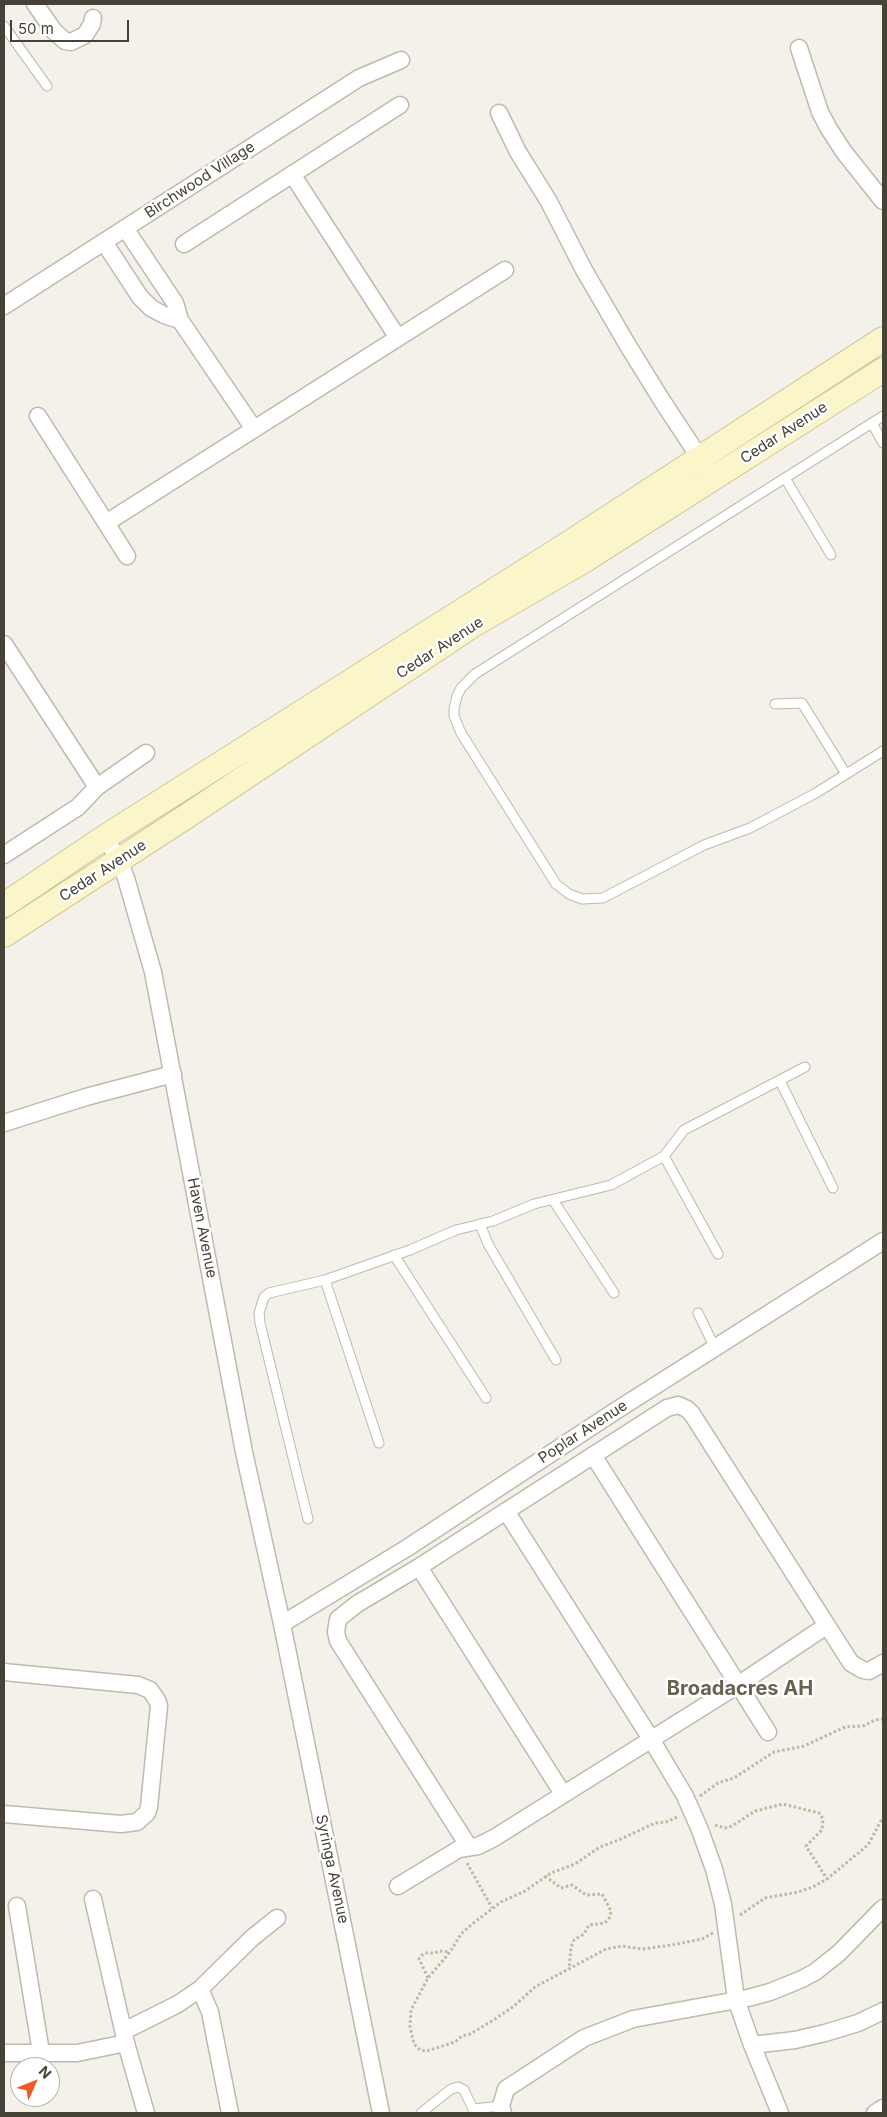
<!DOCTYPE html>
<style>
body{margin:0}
#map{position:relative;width:887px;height:2117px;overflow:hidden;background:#f3f1e9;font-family:Inter,sans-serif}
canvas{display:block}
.frame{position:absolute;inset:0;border:5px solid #464237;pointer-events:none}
.north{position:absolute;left:10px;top:2057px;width:50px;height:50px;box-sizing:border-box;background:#fff;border:1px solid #b5b3af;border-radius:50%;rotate:46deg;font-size:14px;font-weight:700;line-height:20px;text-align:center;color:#464237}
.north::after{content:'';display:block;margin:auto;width:18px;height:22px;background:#ed5b26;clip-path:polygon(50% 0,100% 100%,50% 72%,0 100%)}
.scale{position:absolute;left:10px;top:20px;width:119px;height:22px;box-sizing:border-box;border:2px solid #464237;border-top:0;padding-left:6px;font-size:15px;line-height:18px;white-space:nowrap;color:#464237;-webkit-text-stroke:4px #fff;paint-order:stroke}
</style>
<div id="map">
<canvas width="887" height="2117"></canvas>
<div class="frame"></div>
<div class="north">N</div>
<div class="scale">50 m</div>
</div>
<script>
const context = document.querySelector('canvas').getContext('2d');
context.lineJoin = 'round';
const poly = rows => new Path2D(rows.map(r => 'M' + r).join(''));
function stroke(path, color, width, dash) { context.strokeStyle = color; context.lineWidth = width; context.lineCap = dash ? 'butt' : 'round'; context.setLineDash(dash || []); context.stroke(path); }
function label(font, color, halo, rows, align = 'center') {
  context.font = font + ' Inter,sans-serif'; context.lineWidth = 5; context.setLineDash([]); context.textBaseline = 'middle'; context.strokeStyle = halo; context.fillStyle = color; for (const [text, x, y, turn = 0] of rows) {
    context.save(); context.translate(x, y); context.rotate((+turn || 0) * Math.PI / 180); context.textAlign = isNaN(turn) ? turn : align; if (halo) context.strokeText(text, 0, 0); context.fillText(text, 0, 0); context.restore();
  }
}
const path = poly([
 [700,1796,718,1783,734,1778,774,1752,804,1746,845,1727,863,1726,875,1720,883,1719],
 [677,1817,666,1822,655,1823,621,1839,600,1847,575,1864,551,1873,525,1891,501,1902,471,1925,461,1934,450,1952,428,1978,411,2010,410,2027,414,2044,420,2050,427,2051,455,2042,462,2036,470,2034,492,2021,514,2006,535,1987,606,1949,622,1946,642,1949,672,1945,702,1939,713,1933],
 [715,1825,725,1828,732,1826,755,1811,783,1804,819,1813,823,1819,822,1830,806,1846,827,1879],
 [467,1863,492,1908],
 [545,1876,561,1888,572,1885,586,1895,602,1894,611,1911,610,1917,605,1923,589,1925,584,1934,574,1940,571,1947,569,1969],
 [740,1915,765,1898,798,1892,813,1887,827,1879,868,1845,883,1817],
 [428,1978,419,1959,421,1956,425,1953,435,1953,439,1951,450,1952]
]);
const service = poly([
 [4,26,47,86],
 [883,416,475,674,461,688,457,696,454,709,454,716,461,733,556,884,569,894,582,899,603,898,704,845,750,828,816,793,883,751],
 [872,423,883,443],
 [785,478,831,555],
 [775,704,802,703,846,774],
 [780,1081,833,1188],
 [664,1156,718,1254],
 [553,1200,614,1293],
 [480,1224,488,1244,556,1360],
 [394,1255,486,1398],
 [325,1280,379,1443],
 [698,1313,715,1348],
 [308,1519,260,1323,259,1313,264,1297,269,1293,325,1280,410,1250,456,1230,493,1221,534,1204,611,1185,664,1156,684,1130,805,1067],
 [473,2109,501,2106],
 [421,2113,451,2089,458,2087,464,2090,473,2109,473,2113]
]);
const minor = poly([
 [35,4,54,31,65,41,71,42,85,35,92,24,93,18],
 [799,48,820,112,829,129,844,152,883,201],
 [499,113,518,152,548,200,584,270,627,344,661,399,705,466],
 [292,174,398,338],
 [125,228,175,303,180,320,254,429],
 [104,242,140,297,151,308,164,315,180,320],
 [184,244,400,105],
 [4,306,359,78,401,60],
 [38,416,127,556],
 [106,523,505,270],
 [4,644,97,787],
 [105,837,119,860,126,878,153,972,244,1452,282,1624,381,2113],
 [4,855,78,807,97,787,146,753],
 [4,1123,86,1097,173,1074],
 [593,1455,768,1732],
 [506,1511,651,1739,685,1796,700,1830,714,1869,723,1904,736,1999,752,2045,780,2113],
 [419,1567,563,1794],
 [282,1624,407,1548,617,1410,883,1241],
 [4,1672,138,1685,150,1690,157,1700,159,1706,149,1807,147,1813,137,1822,121,1824,4,1814],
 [469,1847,338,1641,336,1632,338,1619,357,1604,419,1567,667,1408,678,1405,687,1409,692,1414,851,1663,863,1670,869,1671,883,1663],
 [398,1886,459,1849,478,1846,494,1838,738,1685,826,1626],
 [93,1899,126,2043,146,2113],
 [17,1906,41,2052],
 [200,1989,210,2012,230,2113],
 [124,2031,178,2004,200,1989,252,1938,277,1918],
 [752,2045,795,2040,825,2033,858,2023,883,2011],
 [4,2053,77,2053,126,2043],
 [503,2113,501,2106,506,2089,584,2038,633,2019,748,1998,770,1992,802,1979,815,1972,839,1953,883,1908],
 [875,2113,883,2108]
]);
const secondary = poly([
 [4,905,105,837,563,547,883,339],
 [4,935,187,816,473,625,585,560,883,370]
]);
const streetNames = [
 ["Birchwood Village",200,180,-33],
 ["Cedar Avenue",784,433,-33],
 ["Cedar Avenue",440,648,-33],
 ["Cedar Avenue",103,871,-33],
 ["Haven Avenue",202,1228,79],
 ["Poplar Avenue",583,1432,-33],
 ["Syringa Avenue",332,1869,78]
];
const districtNames = [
 ["Broadacres AH",740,1689]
];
stroke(service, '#bebaac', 11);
stroke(minor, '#bebaac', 19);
stroke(secondary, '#d0c89a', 26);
stroke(path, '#bfb79e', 3, [2.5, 2.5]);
stroke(service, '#fff', 9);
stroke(minor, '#fff', 16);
stroke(secondary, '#fbf5ca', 24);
label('15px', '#464237', '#fff', streetNames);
label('bold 20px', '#68614f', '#fff', districtNames);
</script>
